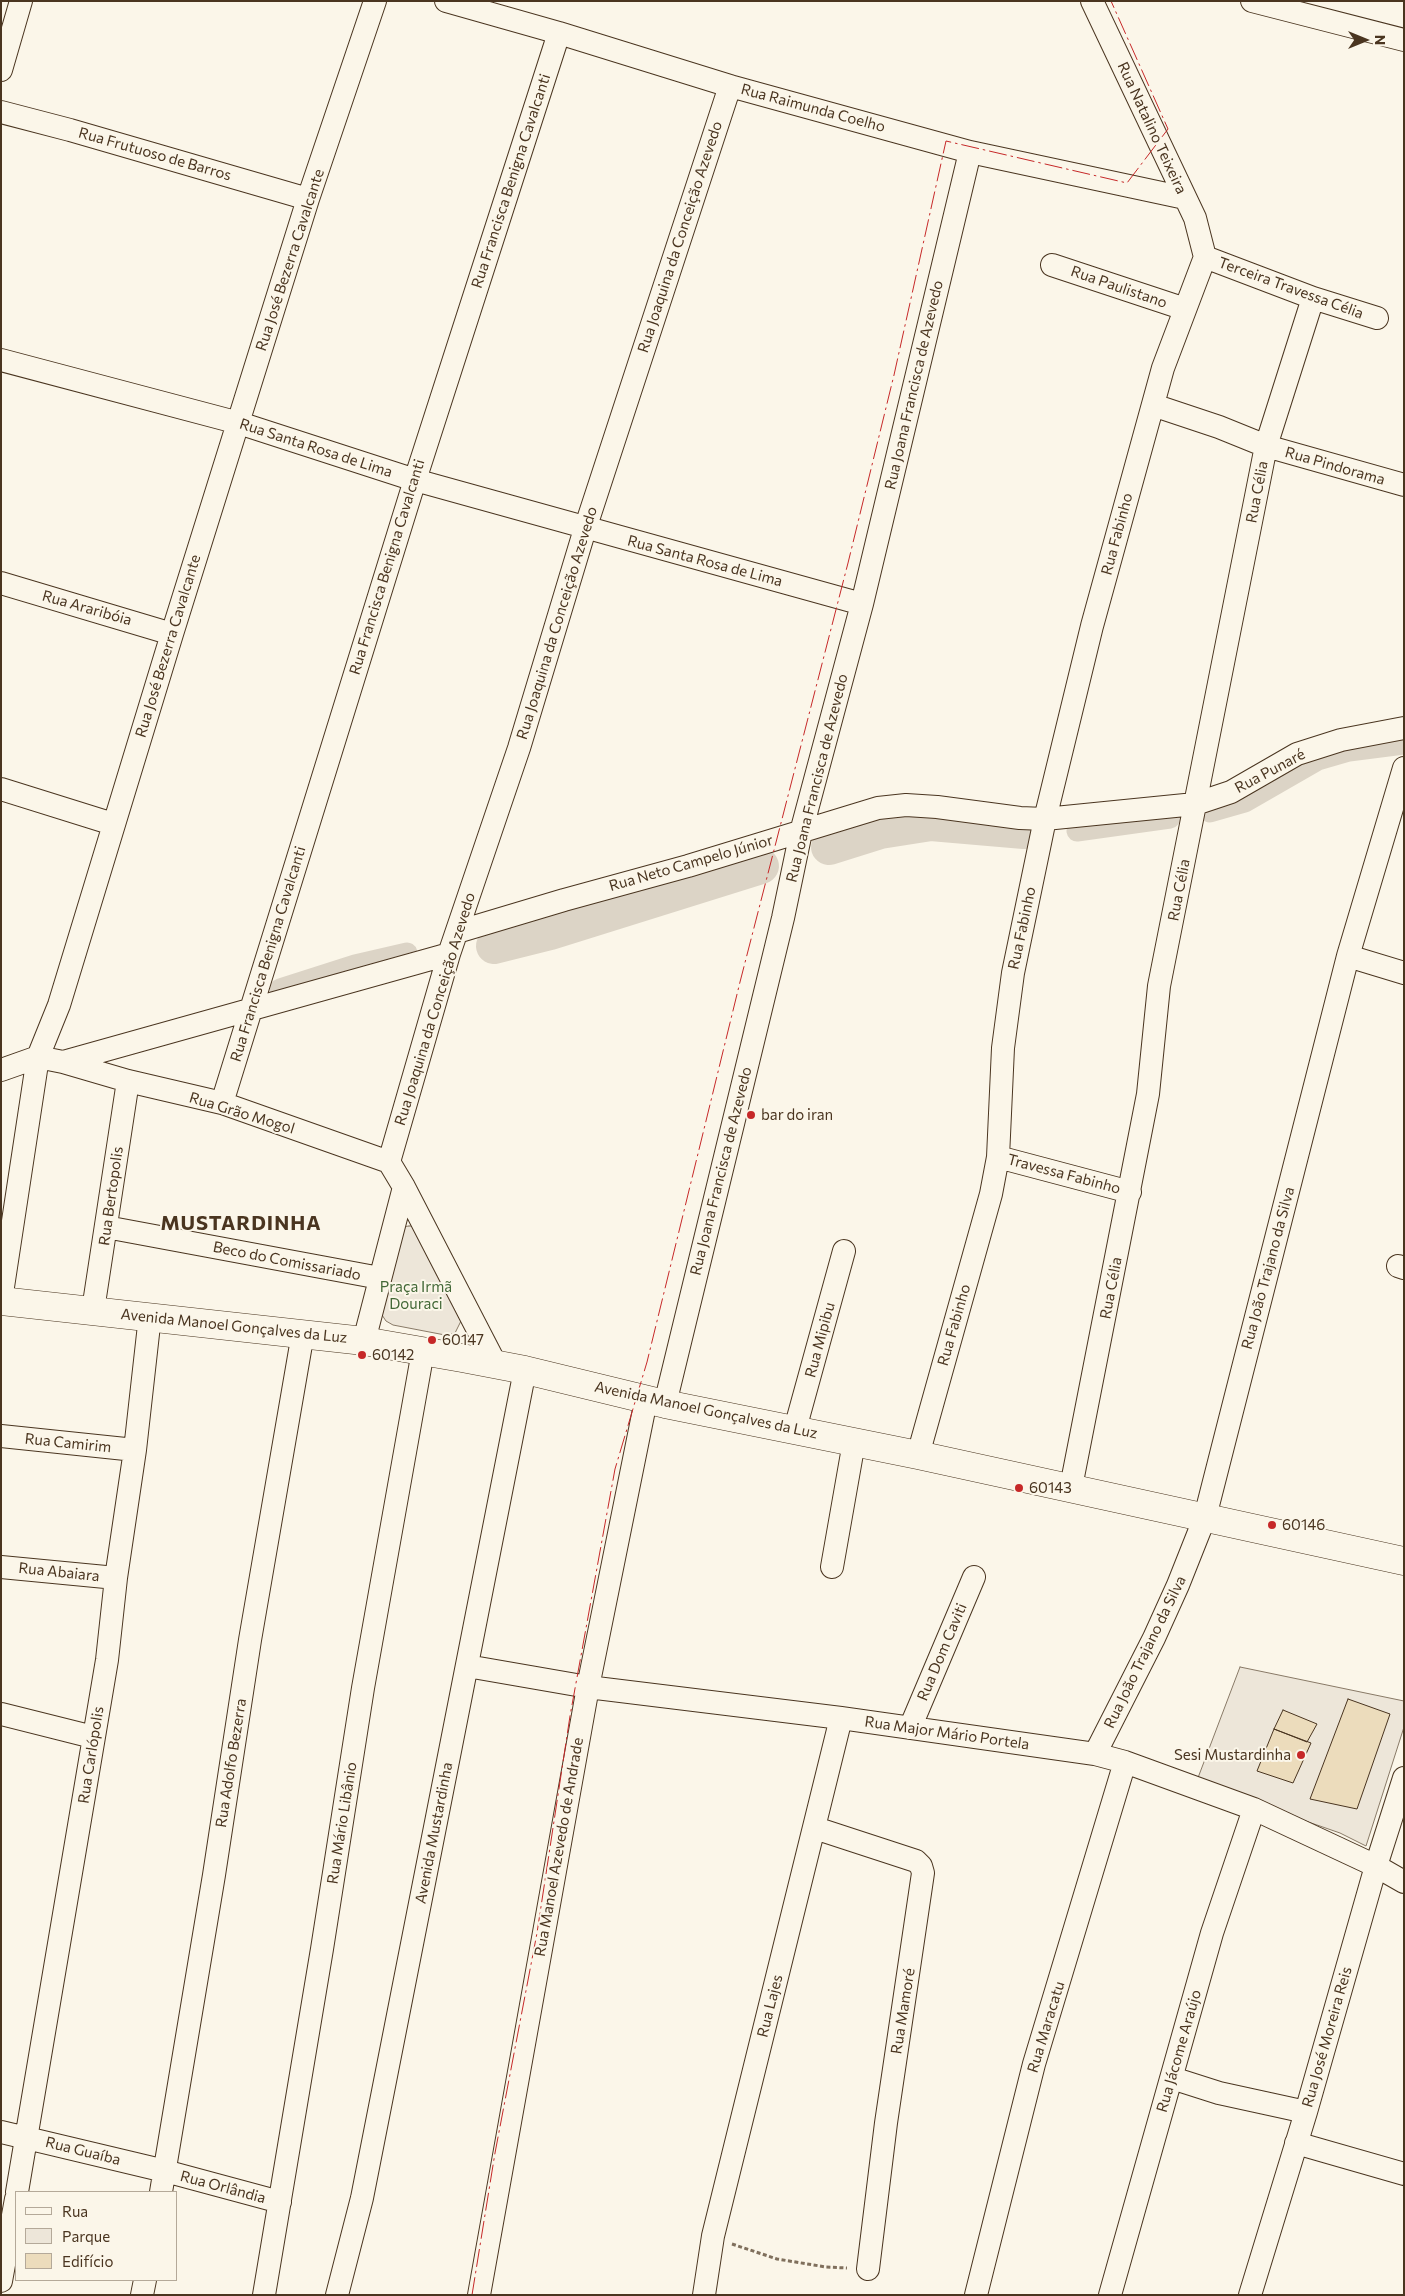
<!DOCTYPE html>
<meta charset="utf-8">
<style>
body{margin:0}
#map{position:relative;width:1405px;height:2296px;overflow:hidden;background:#fbf6e9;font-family:Commissioner,sans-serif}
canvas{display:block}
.frame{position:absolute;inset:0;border:2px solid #4a3520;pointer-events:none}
.legend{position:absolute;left:15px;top:2191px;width:162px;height:90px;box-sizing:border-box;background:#fbf6e9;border:1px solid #b4a999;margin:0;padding:6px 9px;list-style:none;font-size:15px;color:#4a3520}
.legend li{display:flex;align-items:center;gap:10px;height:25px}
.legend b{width:25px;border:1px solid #b4a999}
.north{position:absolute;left:1340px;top:15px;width:50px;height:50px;-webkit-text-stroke:4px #fbf6e9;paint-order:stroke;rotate:90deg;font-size:14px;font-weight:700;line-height:20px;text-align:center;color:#4a3520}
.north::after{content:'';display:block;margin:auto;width:18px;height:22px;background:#4a3520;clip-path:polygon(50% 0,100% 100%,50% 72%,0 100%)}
</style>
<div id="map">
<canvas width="1405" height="2296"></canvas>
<div class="frame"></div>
<ul class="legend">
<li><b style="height:6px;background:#fbf6e9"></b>Rua</li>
<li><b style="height:14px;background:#ede6d9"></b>Parque</li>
<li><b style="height:14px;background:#ecdcbc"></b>Edifício</li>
</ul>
<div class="north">N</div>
</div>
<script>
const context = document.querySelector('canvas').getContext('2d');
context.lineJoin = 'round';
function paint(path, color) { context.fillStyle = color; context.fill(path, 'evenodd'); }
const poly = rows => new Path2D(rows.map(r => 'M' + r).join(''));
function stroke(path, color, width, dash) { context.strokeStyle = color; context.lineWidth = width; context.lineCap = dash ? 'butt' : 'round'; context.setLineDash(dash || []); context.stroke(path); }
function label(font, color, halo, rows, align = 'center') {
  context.font = font + ' Commissioner,sans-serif'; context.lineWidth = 4; context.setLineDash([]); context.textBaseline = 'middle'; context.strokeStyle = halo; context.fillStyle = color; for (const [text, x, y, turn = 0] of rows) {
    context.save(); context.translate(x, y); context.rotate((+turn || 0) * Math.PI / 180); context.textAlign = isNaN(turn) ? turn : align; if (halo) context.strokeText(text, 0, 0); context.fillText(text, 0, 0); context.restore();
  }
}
const green = poly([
 [409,1226,413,1226,461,1321,455,1333,445,1335,393,1325,386,1321,382,1315,402,1227,409,1226],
 [1240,1667,1404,1701,1404,1727,1366,1846,1340,1833,1196,1783,1240,1667]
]);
const canal = poly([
 [1210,812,1245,802,1318,760,1349,751,1404,744],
 [1077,831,1170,818],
 [280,989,355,965,407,953]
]);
const river = poly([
 [829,847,880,831,931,823,1024,831],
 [494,946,550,932,761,866]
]);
const building = poly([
 [1348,1699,1390,1714,1357,1809,1310,1799,1348,1699],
 [1283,1710,1317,1724,1307,1742,1274,1729,1283,1710],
 [1274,1729,1311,1743,1293,1783,1257,1771,1274,1729]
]);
const path = poly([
 [732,2244,777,2259,826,2267,847,2268]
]);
const minor = poly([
 [446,1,559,33,730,86,970,152,1185,198],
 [1092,1,1195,218,1205,257],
 [1252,1,1404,40],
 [1,70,21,1],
 [1,112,70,130,308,199],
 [1205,257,1313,298,1377,318],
 [1052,265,1185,309],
 [1,360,239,423,415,480,862,604],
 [1153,405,1219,427,1266,446,1404,485],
 [1,583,172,634],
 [1,789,113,824],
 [457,932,564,900,688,866,878,808,906,805,937,807,1020,818,1045,819,1195,804,1231,792,1297,754,1341,740,1404,728],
 [1348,956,1404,973],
 [63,1062,128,1081,222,1103,389,1162],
 [1,1070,38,1057,63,1062,449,954],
 [222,1103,415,480,559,33],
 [998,1157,1130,1192],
 [389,1162,449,954,519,748,585,529,730,86],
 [389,1162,404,1187,496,1365],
 [106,1227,380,1278],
 [1398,1266,1404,1268],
 [1,1300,38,1057,59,1005,172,634,308,199,375,1],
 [93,1310,128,1081],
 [364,1341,404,1187],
 [665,1404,783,918,801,832,862,604,970,152],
 [795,1429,844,1251],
 [1,1436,135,1450],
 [918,1455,991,1194,998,1157,1003,1048,1013,973,1045,819,1092,626,1163,368,1205,257],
 [1071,1487,1148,1094,1159,986,1266,446,1313,298],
 [1,1567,116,1578],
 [832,1567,854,1442],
 [467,1666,588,1687,841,1718,1095,1754,1125,1762,1254,1809,1376,1866,1404,1882],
 [1,1714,93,1737],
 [910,1728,974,1577],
 [1095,1754,1154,1638,1178,1585,1205,1517,1348,956,1404,768],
 [815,1828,916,1861,921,1866,923,1873,886,2123,868,2269],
 [1172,2078,1219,2093,1306,2112],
 [1,2132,165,2171,280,2202],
 [1296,2143,1404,2174],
 [17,2192,107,1660,116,1578,135,1450,150,1316],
 [161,2192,214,1875,250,1640,303,1333],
 [1,2281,16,2199],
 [142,2295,145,2280],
 [264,2295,322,1949,363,1688,423,1351],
 [337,2295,362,2198,525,1370],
 [479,2295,588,1687,646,1400],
 [704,2295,713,2236,841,1718],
 [976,2295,1034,2064,1125,1762],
 [1110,2295,1212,1933,1254,1809],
 [1250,2295,1306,2112,1376,1866,1404,1778]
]);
const major = poly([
 [1,1301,364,1341,462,1358,525,1370,665,1404,918,1455,1404,1561]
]);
const power = poly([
 [472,2295,495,2153,537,1933,570,1716,615,1469,647,1362,740,982,848,563,894,375,946,141,1127,183,1168,129,1111,1]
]);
const markers = [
 [751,1115,5,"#c62828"],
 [432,1340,5,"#c62828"],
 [362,1355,5,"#c62828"],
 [1019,1488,5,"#c62828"],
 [1272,1525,5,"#c62828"],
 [1301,1755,5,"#c62828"]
];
const streetNames = [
 ["Rua Raimunda Coelho",813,108,15],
 ["Rua Natalino Teixeira",1152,128,65],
 ["Rua Frutuoso de Barros",155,154,16],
 ["Rua Francisca Benigna Cavalcanti",511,181,-72],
 ["Rua Joaquina da Conceição Azevedo",680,237,-72],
 ["Rua José Bezerra Cavalcante",290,260,-72],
 ["Rua Paulistano",1119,287,19],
 ["Terceira Travessa Célia",1291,288,20],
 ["Rua Joana Francisca de Azevedo",914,385,-77],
 ["Rua Santa Rosa de Lima",316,448,18],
 ["Rua Pindorama",1335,466,16],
 ["Rua Célia",1257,492,-79],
 ["Rua Fabinho",1117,534,-75],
 ["Rua Santa Rosa de Lima",705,561,15],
 ["Rua Francisca Benigna Cavalcanti",387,567,-73],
 ["Rua Araribóia",87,608,16],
 ["Rua Joaquina da Conceição Azevedo",557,623,-73],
 ["Rua José Bezerra Cavalcante",168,646,-73],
 ["Rua Punaré",1270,771,-28],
 ["Rua Joana Francisca de Azevedo",817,778,-76],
 ["Rua Neto Campelo Júnior",691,863,-16],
 ["Rua Célia",1179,890,-79],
 ["Rua Fabinho",1022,928,-78],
 ["Rua Francisca Benigna Cavalcanti",268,954,-73],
 ["Rua Joaquina da Conceição Azevedo",435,1009,-73],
 ["Rua Grão Mogol",242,1113,17],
 ["Rua Joana Francisca de Azevedo",721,1171,-76],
 ["Travessa Fabinho",1064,1174,15],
 ["Rua Bertopolis",111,1196,-82],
 ["Beco do Comissariado",287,1261,11],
 ["Rua João Trajano da Silva",1268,1268,-75],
 ["Rua Célia",1111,1288,-79],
 ["Rua Fabinho",954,1325,-74],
 ["Avenida Manoel Gonçalves da Luz",234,1326,6],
 ["Rua Mipibu",820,1340,-75],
 ["Avenida Manoel Gonçalves da Luz",706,1410,12],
 ["Rua Camirim",68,1443,6],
 ["Rua Abaiara",59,1572,6],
 ["Rua Dom Caviti",942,1652,-67],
 ["Rua João Trajano da Silva",1145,1652,-64],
 ["Rua Major Mário Portela",947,1733,8],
 ["Rua Carlópolis",91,1755,-81],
 ["Rua Adolfo Bezerra",231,1763,-81],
 ["Rua Mário Libânio",342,1823,-81],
 ["Avenida Mustardinha",434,1833,-79],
 ["Rua Manoel Azevedo de Andrade",559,1847,-80],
 ["Rua Lajes",770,2006,-76],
 ["Rua Mamoré",903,2011,-81],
 ["Rua Maracatu",1046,2027,-73],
 ["Rua José Moreira Reis",1327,2037,-74],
 ["Rua Jácome Araújo",1179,2051,-74],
 ["Rua Guaíba",83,2151,14],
 ["Rua Orlândia",223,2187,15]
];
const poiNames = [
 ["bar do iran",761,1115],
 ["60147",442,1340],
 ["60142",372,1355],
 ["60143",1029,1488],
 ["60146",1282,1525],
 ["Sesi Mustardinha",1291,1755,"right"]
];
const parkNames = [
 ["Praça Irmã",416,1287],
 ["Douraci",416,1304]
];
const districtNames = [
 ["MUSTARDINHA",241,1223]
];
paint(green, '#ede6d9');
stroke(green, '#887966', 1);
stroke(canal, '#dcd4c6', 21);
stroke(river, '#dcd4c6', 36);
paint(building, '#ecdcbc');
stroke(building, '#4a3520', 1);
stroke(minor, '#4a3520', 24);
stroke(major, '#4a3520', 29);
stroke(path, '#7f6f5c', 3, [4, 2.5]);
stroke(minor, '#fbf6e9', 22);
stroke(major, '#fbf6e9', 28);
stroke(power, '#c62828', 1, [18, 4, 2.5, 4]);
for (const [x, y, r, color] of markers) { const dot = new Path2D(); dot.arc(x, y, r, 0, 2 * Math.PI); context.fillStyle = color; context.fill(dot); stroke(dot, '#fbf6e9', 2); }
label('15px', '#4a3520', '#fbf6e9', streetNames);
label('15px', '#4a3520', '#fbf6e9', poiNames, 'left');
label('15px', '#436837', '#fbf6e9', parkNames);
context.letterSpacing = '1px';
label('bold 20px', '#4a3520', '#fbf6e9', districtNames);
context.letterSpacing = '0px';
</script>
